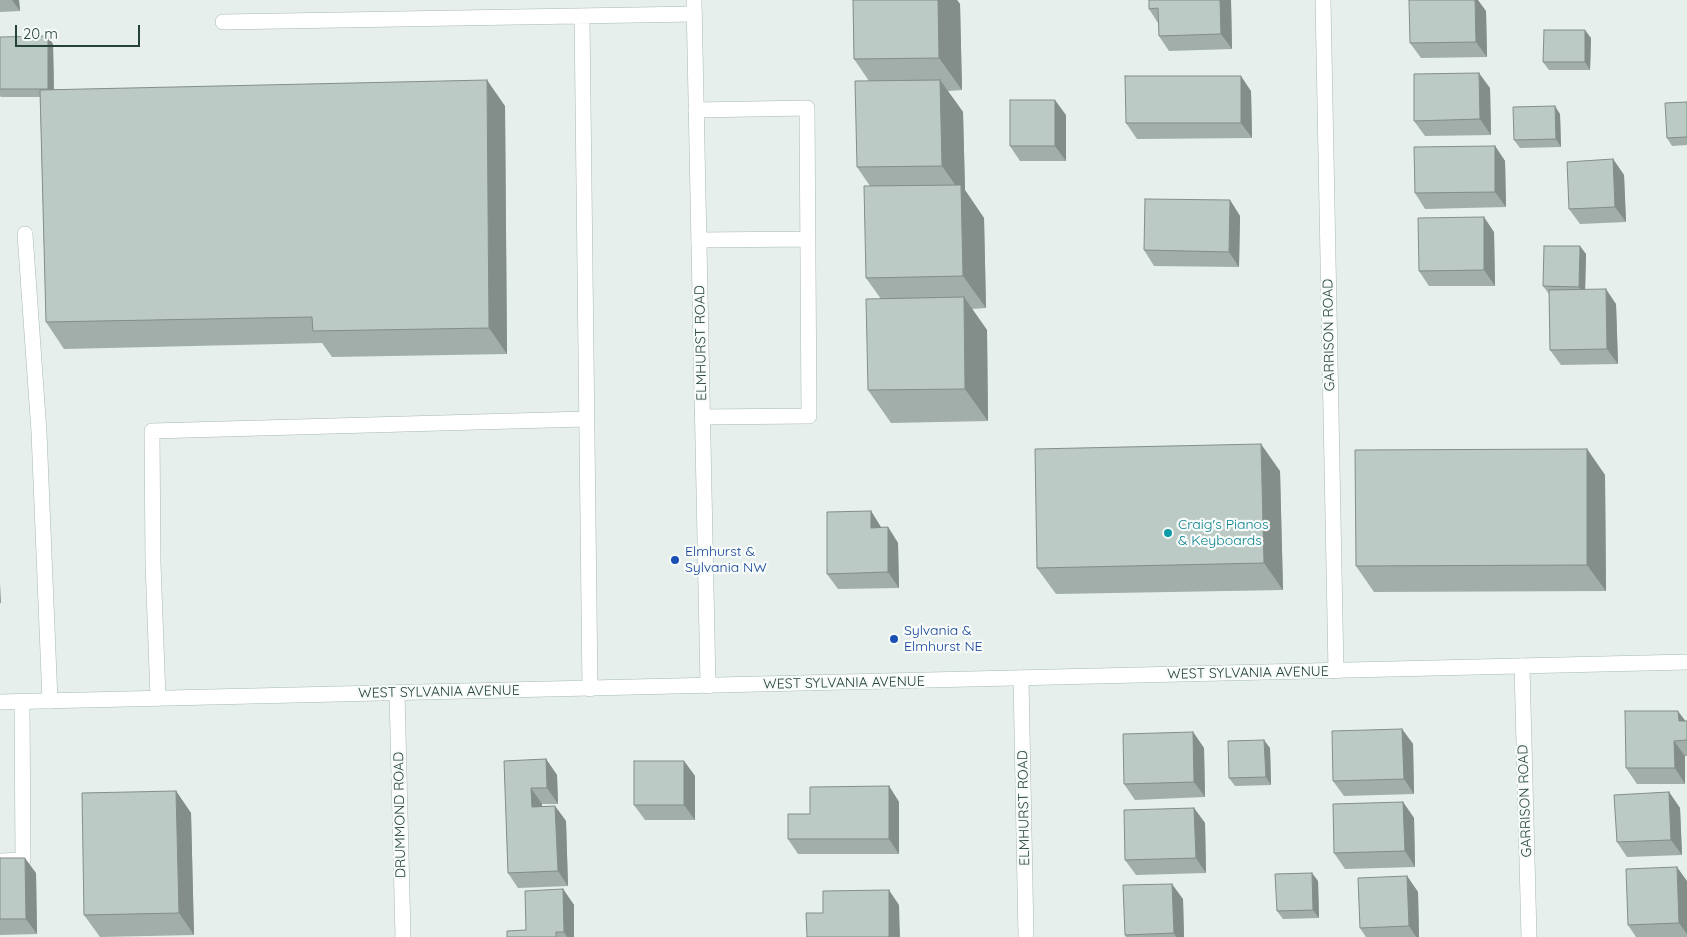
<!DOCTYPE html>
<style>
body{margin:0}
#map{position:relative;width:1687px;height:937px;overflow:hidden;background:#e6efeb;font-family:Quicksand,sans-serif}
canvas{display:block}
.scale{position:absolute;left:15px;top:25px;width:125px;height:22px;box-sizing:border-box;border:2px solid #24423a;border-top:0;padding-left:6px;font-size:15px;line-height:18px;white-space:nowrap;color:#24423a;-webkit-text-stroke:4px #f7fbf9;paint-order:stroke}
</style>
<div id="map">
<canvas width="1687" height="937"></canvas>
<div class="scale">20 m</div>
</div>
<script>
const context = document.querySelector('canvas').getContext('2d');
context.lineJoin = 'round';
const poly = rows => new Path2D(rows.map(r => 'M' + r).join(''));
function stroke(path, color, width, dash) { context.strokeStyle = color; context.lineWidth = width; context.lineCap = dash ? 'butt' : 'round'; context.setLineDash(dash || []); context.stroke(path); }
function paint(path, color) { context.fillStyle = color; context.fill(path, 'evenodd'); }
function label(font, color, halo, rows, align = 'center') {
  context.font = font + ' Quicksand,sans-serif'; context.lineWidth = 4.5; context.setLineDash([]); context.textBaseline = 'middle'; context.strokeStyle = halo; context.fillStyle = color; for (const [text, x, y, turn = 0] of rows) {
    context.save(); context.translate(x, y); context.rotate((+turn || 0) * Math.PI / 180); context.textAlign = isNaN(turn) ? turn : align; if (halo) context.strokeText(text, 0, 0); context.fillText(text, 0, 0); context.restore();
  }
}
const lane = poly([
 [582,17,590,689],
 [223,22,694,14],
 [696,110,807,108,809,416,702,417],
 [25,234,39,432,50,701],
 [699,240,808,239],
 [158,698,153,563,152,431,586,419],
 [0,861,23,860,22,702]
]);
const street = poly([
 [694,0,708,686],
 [1323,0,1336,671],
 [1522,666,1529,937],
 [1021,678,1026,937],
 [397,693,403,937]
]);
const secondary = poly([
 [0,702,1687,662]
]);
const wall = poly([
 [0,0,19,0,20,11,0,12],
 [853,0,957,0,960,4,962,90,948,91,963,112,965,190,984,218,986,308,972,309,987,330,988,421,891,423,868,390,881,299,866,278,870,186,857,167,869,81,854,59],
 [1149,0,1231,0,1232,49,1169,51,1159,36,1158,23,1149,9],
 [1486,11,1487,57,1421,58,1410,43],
 [0,37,53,44,54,89,505,106,507,354,332,357,322,343,64,349,46,322,40,97,1,97,0,96],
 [1591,38,1590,70,1549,70,1543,62],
 [1490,88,1491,135,1425,136,1414,121],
 [1251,91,1252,138,1137,139,1126,123],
 [1687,102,1687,145,1672,146,1667,138],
 [1560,114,1561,147,1520,148,1514,140],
 [1066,115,1066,161,1020,161,1010,146],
 [1495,146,1505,161,1506,207,1425,209,1415,193],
 [1613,159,1624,175,1626,222,1580,224,1569,209],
 [1230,200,1240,216,1239,267,1154,266,1144,250],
 [1494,232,1495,286,1429,286,1419,271],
 [1586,254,1585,289,1616,304,1618,364,1561,365,1550,350,1549,294,1543,286],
 [1587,449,1605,475,1606,591,1374,592,1356,566],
 [1280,471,1283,590,1056,594,1037,568],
 [871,511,881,528,888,527,898,543,899,588,838,589,827,574],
 [1686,721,1687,721,1687,756,1685,756,1685,784,1637,784,1626,768],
 [1402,729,1413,744,1414,794,1344,796,1333,781],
 [1193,732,1204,748,1205,797,1135,800,1124,784],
 [1270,748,1271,785,1235,786,1229,778],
 [546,759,557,775,558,804,542,804,542,806,555,806,566,821,568,886,518,888,508,873,504,761],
 [684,761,695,776,695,820,645,820,634,805],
 [889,786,899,802,899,854,798,854,788,839,810,814],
 [176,791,191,813,194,935,100,937,84,915],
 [1669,792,1680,808,1682,855,1627,857,1617,842],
 [1403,802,1414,818,1415,867,1345,869,1334,853],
 [1194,808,1205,823,1206,873,1136,875,1125,860],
 [0,858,36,873,37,934,0,935],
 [1407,876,1418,892,1419,937,1366,937,1360,928],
 [1318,881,1319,918,1283,919,1277,911],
 [1687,881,1687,937,1636,937,1628,925],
 [563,889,574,905,574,937,507,937,526,930],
 [1183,899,1184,937,1126,937,1125,935]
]);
const shadedWall = poly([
 [12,0,19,0,20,11],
 [938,0,957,0,960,4,962,90,939,58],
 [1220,0,1231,0,1232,49,1221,34],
 [1475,0,1478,0,1486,11,1487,57,1476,42],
 [1585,30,1591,38,1590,70,1585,62],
 [48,36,53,44,54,97,48,89],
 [1479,73,1490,88,1491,135,1480,119],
 [1241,76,1251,91,1252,138,1241,123],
 [487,80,505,106,507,354,489,328],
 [940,80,963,112,965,190,984,218,986,308,963,276,961,193,942,166],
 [1055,100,1066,115,1066,161,1055,146],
 [1555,106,1560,114,1561,147,1556,139],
 [1495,146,1505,161,1506,207,1495,192],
 [1613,159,1624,175,1626,222,1615,207],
 [1230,200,1240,216,1239,267,1229,252],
 [1484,217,1494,232,1495,286,1484,270],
 [1580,246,1586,254,1585,295,1579,287],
 [1606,289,1616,304,1618,364,1607,349],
 [964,297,987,330,988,421,965,389],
 [1261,444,1280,471,1283,590,1264,563],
 [1587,449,1605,475,1606,591,1587,565],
 [871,511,881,527,881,543,871,528],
 [888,527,898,543,899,588,888,572],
 [0,583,1,604,0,602],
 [1678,711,1687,723,1679,721],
 [1402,729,1413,744,1414,794,1404,779],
 [1193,732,1204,748,1205,797,1194,782],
 [1264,740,1270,748,1271,785,1266,777],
 [1674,741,1685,756,1685,784,1675,768],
 [546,759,557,775,558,804,547,788],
 [684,761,695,776,695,820,684,805],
 [889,786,899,802,899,854,889,839],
 [531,788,542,804,543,822,532,807],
 [176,791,191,813,194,935,179,913],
 [1669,792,1680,808,1682,855,1671,840],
 [1403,802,1414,818,1415,867,1405,851],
 [555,806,566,821,568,886,558,871],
 [1194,808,1205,823,1206,873,1196,858],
 [25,858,36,873,37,934,26,919],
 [1677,867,1687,881,1687,934,1679,923],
 [1312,873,1318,881,1319,918,1313,910],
 [1407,876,1418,892,1419,937,1416,937,1409,926],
 [1172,884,1183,899,1184,937,1176,937,1174,933],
 [563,889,574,905,574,937,567,937,564,932],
 [889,890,899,905,900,937,889,937]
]);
const building = poly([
 [853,0,938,0,939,58,854,59,853,0],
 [1149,0,1220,0,1221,34,1159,36,1158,8,1149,9,1149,0],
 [1409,0,1475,0,1476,42,1410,43,1409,0],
 [1544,30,1585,30,1585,62,1543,62,1544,30],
 [48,36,48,89,0,89,0,37,48,36],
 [1479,73,1480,119,1414,121,1414,74,1479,73],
 [1125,76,1241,76,1241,123,1126,123,1125,76],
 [487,80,489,328,313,331,312,317,46,322,40,90,487,80],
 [940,80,942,166,857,167,855,81,940,80],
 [1010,100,1055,100,1055,146,1010,146,1010,100],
 [1687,102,1687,137,1667,138,1665,103,1687,102],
 [1555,106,1556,139,1514,140,1513,107,1555,106],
 [1495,146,1495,192,1415,193,1414,147,1495,146],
 [1613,159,1615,207,1569,209,1567,162,1613,159],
 [961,185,963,276,866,278,864,186,961,185],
 [1145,199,1230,200,1229,252,1144,250,1145,199],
 [1484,217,1484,270,1419,271,1418,218,1484,217],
 [1544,246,1580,246,1579,287,1543,286,1544,246],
 [1606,289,1607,349,1550,350,1549,290,1606,289],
 [964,297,965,389,868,390,866,299,964,297],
 [1261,444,1264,563,1037,568,1035,449,1261,444],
 [1587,449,1587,565,1356,566,1355,450,1587,449],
 [871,511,871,528,888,527,888,572,827,574,827,512,871,511],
 [1625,711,1678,711,1679,721,1687,721,1687,740,1674,741,1675,768,1626,768,1625,711],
 [1402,729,1404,779,1333,781,1332,731,1402,729],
 [1193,732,1194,782,1124,784,1123,734,1193,732],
 [1264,740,1266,777,1229,778,1228,741,1264,740],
 [546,759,547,788,531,788,532,807,555,806,558,871,508,873,504,761,546,759],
 [634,761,684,761,684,805,634,805,634,761],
 [889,786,889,839,788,839,788,814,810,814,810,787,889,786],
 [176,791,179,913,84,915,82,793,176,791],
 [1669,792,1671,840,1617,842,1614,795,1669,792],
 [1403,802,1405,851,1334,853,1333,804,1403,802],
 [1194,808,1196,858,1125,860,1124,810,1194,808],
 [0,858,25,858,26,919,0,919,0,858],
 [1677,867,1679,923,1628,925,1626,869,1677,867],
 [1312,873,1313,910,1277,911,1275,874,1312,873],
 [1407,876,1409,926,1360,928,1358,878,1407,876],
 [1172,884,1174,933,1125,935,1123,885,1172,884],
 [563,889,564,932,556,932,556,937,507,937,507,931,526,930,525,891,563,889],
 [889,890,889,937,807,937,806,913,823,913,823,891,889,890]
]);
const markers = [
 [1168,533,5,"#0f9aa8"],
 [675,560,5,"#1a4fb4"],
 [894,639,5,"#1a4fb4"]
];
const streetNames = [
 ["GARRISON ROAD",1329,335,-91],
 ["ELMHURST ROAD",701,343,-91],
 ["WEST SYLVANIA AVENUE",1248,673,-1],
 ["WEST SYLVANIA AVENUE",844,683,-1],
 ["WEST SYLVANIA AVENUE",439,692,-1],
 ["GARRISON ROAD",1525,801,-92],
 ["ELMHURST ROAD",1024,808,-91],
 ["DRUMMOND ROAD",400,815,-91]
];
const cultureNames = [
 ["Craig's Pianos",1178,525],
 ["& Keyboards",1178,541]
];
const transitNames = [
 ["Elmhurst &",685,552],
 ["Sylvania NW",685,568],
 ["Sylvania &",904,631],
 ["Elmhurst NE",904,647]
];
stroke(lane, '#a8b8b2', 16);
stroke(street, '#a8b8b2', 16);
stroke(secondary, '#a4bbb3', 16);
stroke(lane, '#fff', 15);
stroke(street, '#fff', 15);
stroke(secondary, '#fff', 15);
paint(wall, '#a1aea9');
paint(shadedWall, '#838d89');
paint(building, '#bbcac4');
stroke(building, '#838d89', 1);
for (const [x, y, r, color] of markers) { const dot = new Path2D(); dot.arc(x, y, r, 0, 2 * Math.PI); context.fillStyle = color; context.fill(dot); stroke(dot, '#f7fbf9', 2); }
label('14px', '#24423a', '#f7fbf9', streetNames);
label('14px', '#0d838f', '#f7fbf9', cultureNames, 'left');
label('14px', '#164399', '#f7fbf9', transitNames, 'left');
</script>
